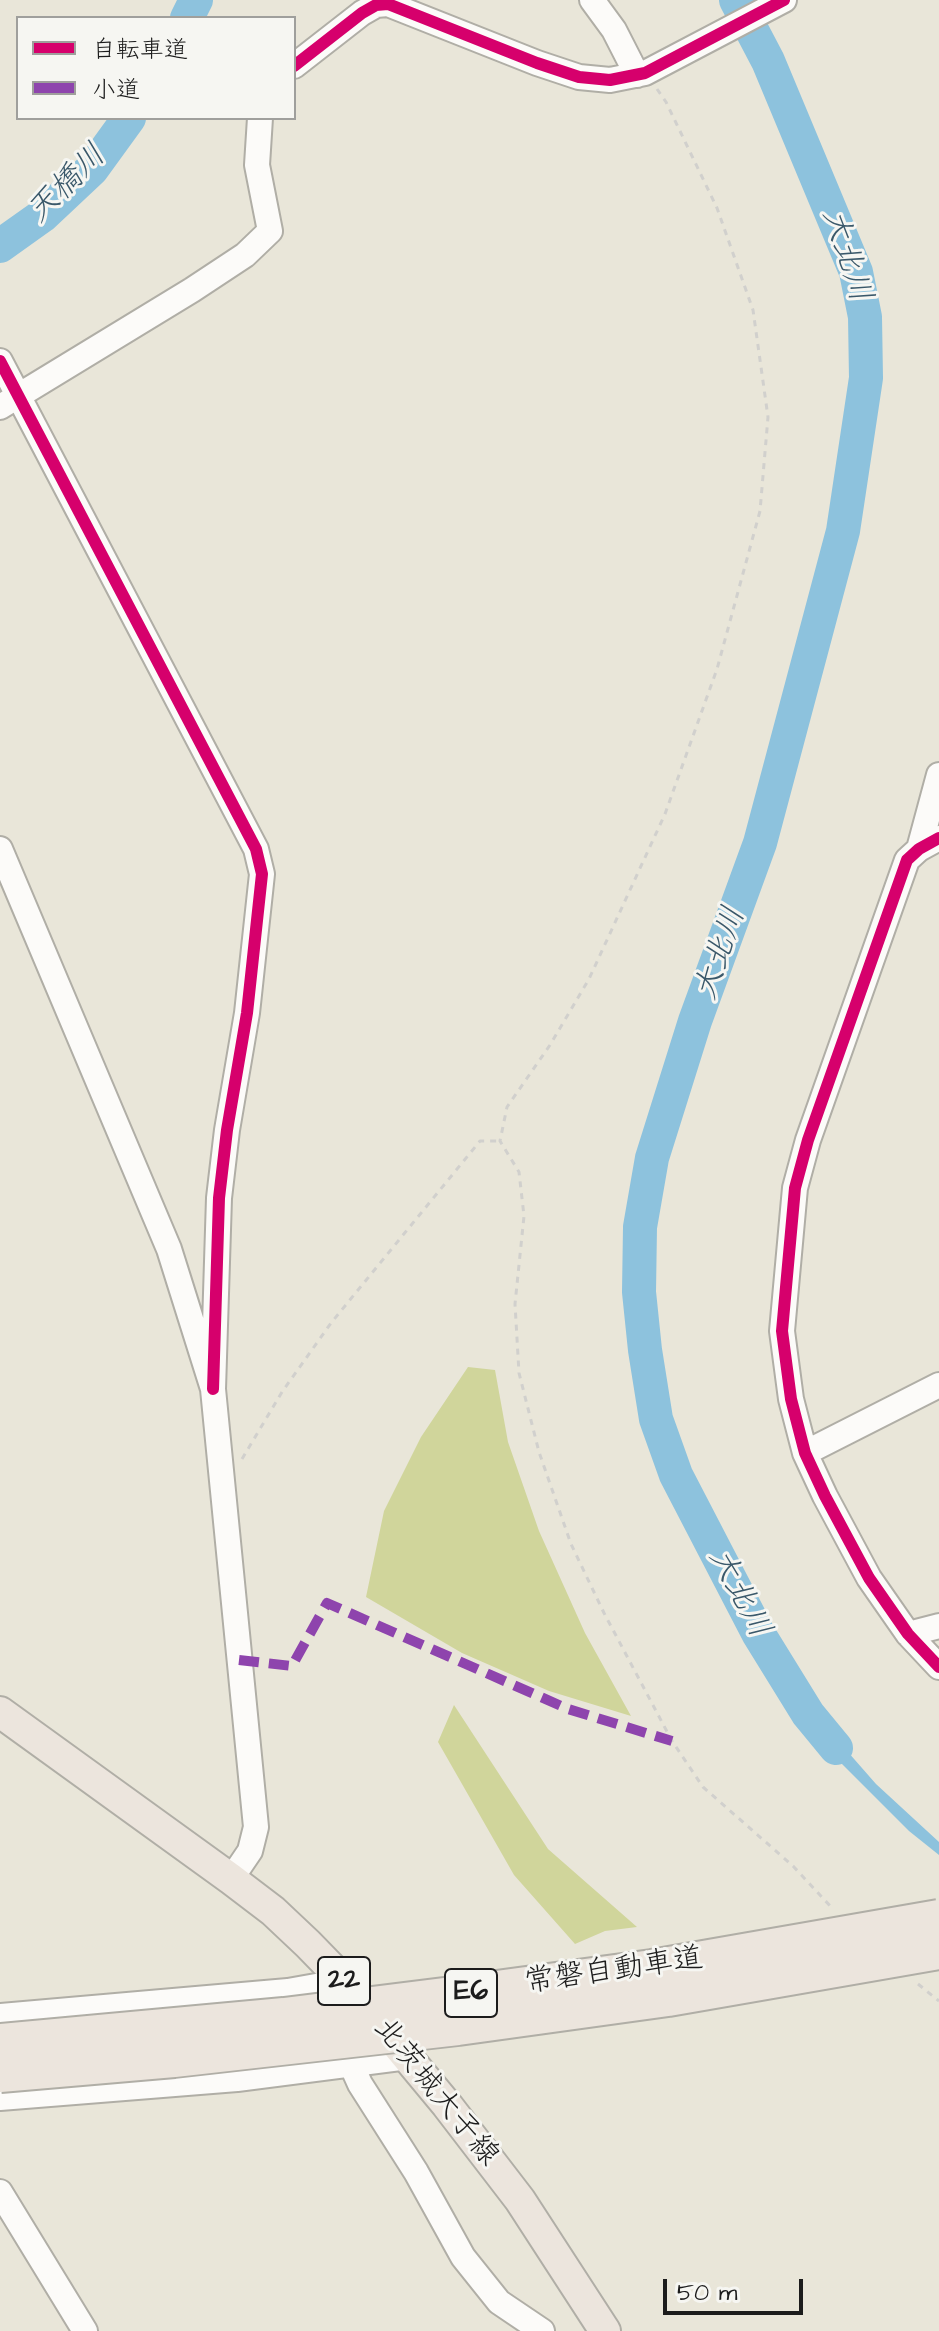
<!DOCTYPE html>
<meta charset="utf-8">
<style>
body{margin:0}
#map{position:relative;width:939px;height:2331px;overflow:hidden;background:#e9e6d9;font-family:"Architects Daughter","Klee One",sans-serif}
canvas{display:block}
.legend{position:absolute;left:16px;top:16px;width:280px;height:104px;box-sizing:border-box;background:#f6f6f2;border:2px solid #9f9f9c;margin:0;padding:10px 14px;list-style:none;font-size:24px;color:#1c1c1c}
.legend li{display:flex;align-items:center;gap:16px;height:40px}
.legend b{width:40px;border:2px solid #9f9f9c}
.scale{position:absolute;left:663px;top:2279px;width:140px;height:36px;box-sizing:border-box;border:4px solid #1c1c1c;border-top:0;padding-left:10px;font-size:24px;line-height:28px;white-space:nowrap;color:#1c1c1c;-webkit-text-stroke:6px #f6f6f2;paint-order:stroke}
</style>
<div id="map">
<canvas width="939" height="2331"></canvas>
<ul class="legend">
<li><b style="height:10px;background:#d6006c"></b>自転車道</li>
<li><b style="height:10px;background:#8e44ad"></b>小道</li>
</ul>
<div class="scale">50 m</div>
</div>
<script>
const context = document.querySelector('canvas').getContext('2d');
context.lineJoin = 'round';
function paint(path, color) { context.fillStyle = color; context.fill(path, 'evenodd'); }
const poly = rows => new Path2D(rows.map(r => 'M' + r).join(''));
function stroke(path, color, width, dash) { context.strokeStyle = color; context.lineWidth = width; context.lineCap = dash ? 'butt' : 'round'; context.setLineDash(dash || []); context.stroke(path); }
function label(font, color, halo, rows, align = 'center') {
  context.font = font + ' "Architects Daughter","Klee One",sans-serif'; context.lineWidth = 6; context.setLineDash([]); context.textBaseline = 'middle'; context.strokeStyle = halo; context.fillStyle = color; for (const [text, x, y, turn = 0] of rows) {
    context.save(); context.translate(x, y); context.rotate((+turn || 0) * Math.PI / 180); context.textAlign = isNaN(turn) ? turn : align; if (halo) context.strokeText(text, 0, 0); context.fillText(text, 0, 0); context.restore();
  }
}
const green = poly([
 [468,1367,495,1370,508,1442,539,1531,585,1633,631,1716,549,1691,462,1653,366,1597,384,1511,421,1437],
 [454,1705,548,1849,637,1927,605,1931,575,1944,514,1875,438,1742]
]);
const water = poly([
 [812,1711,876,1784,939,1842,939,1855,909,1831,837,1759,803,1716]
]);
const river = poly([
 [736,0,768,61,856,272,865,317,866,378,843,531,760,843,695,1021,652,1158,640,1227,639,1292,645,1350,656,1419,676,1475,758,1633,808,1714,836,1748],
 [187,18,196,0],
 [0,246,42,216,92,169,129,118]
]);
const path = poly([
 [657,89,666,102,717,208,753,310,768,417,760,511,717,669,665,814,589,979,550,1045,507,1107,500,1141,519,1172,524,1216,515,1304,519,1373,539,1452,571,1544,604,1613,672,1741,703,1787,793,1866,832,1908],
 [242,1459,282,1392,331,1323,480,1141,499,1141],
 [918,1984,939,2001]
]);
const minor = poly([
 [592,0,614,30,637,75],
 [294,66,362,13,376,5,388,4,537,63,579,77,610,80,645,73,784,0],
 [0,361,256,849,262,874,247,1013,227,1130,219,1198,213,1389],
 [0,407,192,290,245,255,270,231,257,165,260,118],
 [939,838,919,849,907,860,808,1140,795,1188,782,1331,791,1399,805,1453,825,1496,869,1578,908,1634,939,1667],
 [0,849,169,1249,213,1389,256,1827,250,1851,231,1879],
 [919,849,939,775],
 [805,1453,939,1385],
 [908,1634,939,1626],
 [0,2016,288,1991,344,1981],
 [351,2064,360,2084,416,2172,463,2257,499,2302,542,2331],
 [0,2098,237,2079,408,2057],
 [0,2192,85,2331]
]);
const major = poly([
 [0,1712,231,1879,273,1911,308,1944,344,1981,447,2105,520,2200,605,2331]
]);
const highwayBridge = poly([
 [0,2042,284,2016,452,1995,652,1968,939,1918],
 [0,2074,174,2059,458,2027,668,1998,939,1951]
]);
const quiet = poly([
 [239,1660,292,1666,327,1603,568,1709,672,1741]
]);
const cycleway = poly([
 [294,66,362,13,376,5,388,4,537,63,579,77,610,80,645,73,784,0],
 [0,361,256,849,262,874,247,1013,227,1130,219,1198,213,1389],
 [939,838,919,849,907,860,808,1140,795,1188,782,1331,791,1399,805,1453,825,1496,869,1578,908,1634,939,1667]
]);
const shields = [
 [344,1981,52],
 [471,1993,52]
];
const shieldNames = [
 ["22",344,1981],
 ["E6",471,1993]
];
const streetNames = [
 ["常磐自動車道",614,1972,-8],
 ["北茨城大子線",435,2093,51]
];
const waterNames = [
 ["天橋川",68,185,-45],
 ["大北川",845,256,72],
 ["大北川",722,954,-71],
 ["大北川",738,1594,62]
];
paint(green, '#d0d59b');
paint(water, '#8dc2dd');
stroke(river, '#8dc2dd', 34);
stroke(minor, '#b0aea6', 28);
stroke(major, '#b0aea6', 34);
stroke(path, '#d1d0cd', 3, [6, 6]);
stroke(minor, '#fcfbf9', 24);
stroke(major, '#ece5dd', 30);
stroke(highwayBridge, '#b0aea6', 40, []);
stroke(highwayBridge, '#ece5dd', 36);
stroke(quiet, '#8e44ad', 10, [20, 10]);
stroke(cycleway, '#d6006c', 12);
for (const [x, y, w] of shields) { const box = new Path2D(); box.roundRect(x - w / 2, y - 24, w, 48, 6); context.fillStyle = '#f6f6f2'; context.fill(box); stroke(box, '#1c1c1c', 2); }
label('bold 28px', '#1c1c1c', null, shieldNames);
label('30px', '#1c1c1c', '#f6f6f2', streetNames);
label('italic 32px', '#3a586a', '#f6f6f2', waterNames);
</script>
